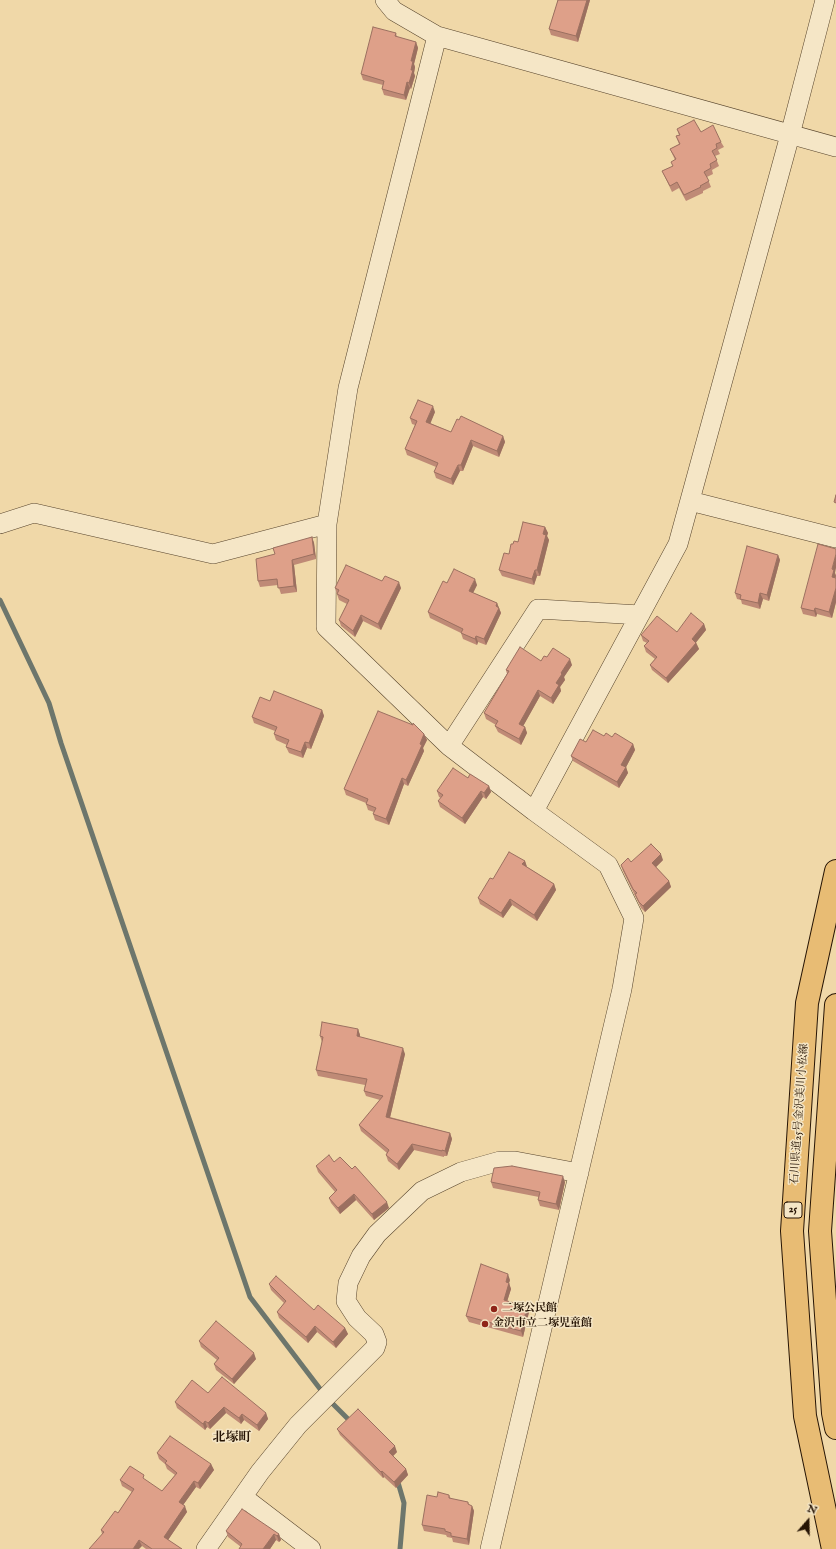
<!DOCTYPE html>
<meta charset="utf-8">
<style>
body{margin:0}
#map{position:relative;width:836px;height:1549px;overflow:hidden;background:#f0d8a8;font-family:"IM FELL English",serif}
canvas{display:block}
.north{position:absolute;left:788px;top:1501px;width:40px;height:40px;-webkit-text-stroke:3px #f5e6c6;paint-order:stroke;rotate:20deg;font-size:11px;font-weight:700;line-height:16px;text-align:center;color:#261404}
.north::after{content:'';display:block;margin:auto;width:14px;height:18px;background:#261404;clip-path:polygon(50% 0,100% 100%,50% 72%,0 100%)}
</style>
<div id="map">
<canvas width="836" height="1549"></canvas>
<div class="north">N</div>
</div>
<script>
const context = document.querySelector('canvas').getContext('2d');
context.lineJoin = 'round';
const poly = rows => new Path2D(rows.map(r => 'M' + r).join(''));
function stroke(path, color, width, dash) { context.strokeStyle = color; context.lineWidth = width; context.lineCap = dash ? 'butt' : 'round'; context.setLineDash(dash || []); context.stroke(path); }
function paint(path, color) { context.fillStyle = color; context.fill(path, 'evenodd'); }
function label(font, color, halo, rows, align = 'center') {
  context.font = font + ' "IM FELL English","Noto Serif JP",serif'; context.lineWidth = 3; context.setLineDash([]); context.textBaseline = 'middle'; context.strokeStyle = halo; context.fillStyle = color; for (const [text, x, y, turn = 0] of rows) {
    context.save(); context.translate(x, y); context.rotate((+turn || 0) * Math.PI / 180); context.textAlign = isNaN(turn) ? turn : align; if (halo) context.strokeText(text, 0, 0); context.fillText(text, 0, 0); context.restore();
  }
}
const stream = poly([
 [0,600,49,703,61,743,250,1297,327,1398,352,1423],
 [397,1479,404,1503,400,1549]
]);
const minor = poly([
 [385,0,394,11,437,36],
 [690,501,836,538],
 [0,524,34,513,213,554,327,524,348,388,437,36,836,147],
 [327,524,326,627,449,746,538,609,640,615],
 [449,746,534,811],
 [243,1497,311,1549],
 [206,1549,260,1472,298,1425,375,1348,377,1342,374,1334,357,1318,346,1301,348,1283,361,1256,377,1234,422,1191,461,1172,500,1161,515,1161,579,1173],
 [490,1549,622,989,634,918,608,865,534,811,678,544,790,135,825,0]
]);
const major = poly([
 [836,1005,820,1231,833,1413,836,1428],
 [833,1549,805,1416,792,1231,807,1003,836,871]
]);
const wall = poly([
 [558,0,590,0,578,42,551,35,549,29],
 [396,33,397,37,416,42,418,48,414,64,415,67,414,73,415,76,411,89,410,88,406,100,384,95,382,89,383,85,363,80,361,74],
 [677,129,701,132,721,142,724,147,718,150,720,154,715,156,719,166,712,170,713,174,707,177,711,187,703,191,703,193,686,201,679,188,672,192,665,177,662,171,673,166,675,160,670,149,679,144,676,136,679,135],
 [435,412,430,423,451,432,503,436,505,442,499,457,473,446,463,471,460,471,453,485,436,478,434,472,436,467,407,455,405,449,415,425,412,424,410,418],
 [545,527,548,533,547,536,549,540,540,576,537,576,534,585,502,576,499,570,509,554,513,544],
 [312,537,314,543,316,559,294,565,297,592,281,594,278,585,260,587,258,581,275,554],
 [778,555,780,560,769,601,763,599,760,609,742,604,741,600,737,599,735,593],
 [835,573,836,576,835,578,836,578,836,602,832,618,817,614,816,617,803,614,801,608],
 [382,581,401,588,381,630,363,621,355,637,341,626,339,620,347,604,339,600,335,588],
 [447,583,477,585,473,593,497,603,501,613,486,645,478,642,477,645,463,639,461,633,430,618,428,612],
 [704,624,706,630,696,642,699,649,668,683,652,670,650,665,655,659,646,652,644,646,647,643,643,641,641,635,677,632],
 [547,657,572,665,564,677,565,680,560,687,561,691,553,704,540,696,523,726,525,727,527,733,521,745,498,732,495,726,496,725,486,719,484,713,507,674,506,670,541,661],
 [270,701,322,710,324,716,311,749,307,748,303,758,289,753,286,747,287,745,276,740,274,734,275,731,254,723,252,717],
 [424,734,427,740,423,748,424,751,408,786,404,784,389,825,375,820,373,814,374,812,368,810,366,804,366,803,346,795,344,789],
 [604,736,612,737,633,744,635,750,626,767,628,773,619,788,573,761,571,756,586,742],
 [468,778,489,786,491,792,486,799,483,797,465,824,440,807,438,801,441,798,439,797,437,791],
 [663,860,656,867,669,881,671,887,645,912,641,908,623,871,621,865,631,862],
 [525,861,527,867,554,884,556,890,537,921,512,905,503,918,480,904,478,898,493,879],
 [358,1029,360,1035,360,1037,405,1054,390,1117,450,1133,452,1139,447,1156,444,1156,444,1157,414,1150,399,1170,388,1161,386,1155,387,1153,361,1131,359,1125,380,1100,366,1096,364,1091,365,1085,318,1076,316,1070,322,1042,320,1036],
 [334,1162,352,1169,389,1208,374,1220,356,1200,340,1214,331,1203,329,1198,335,1192,318,1172,316,1166],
 [491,1182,565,1182,559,1210,540,1206,538,1200,539,1197,493,1188],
 [510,1280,509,1283,511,1289,507,1301,527,1307,529,1312,523,1337,469,1322,466,1316],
 [269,1284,314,1310,345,1328,348,1334,336,1348,317,1332,308,1343,279,1318,277,1312,284,1303,271,1290],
 [199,1341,256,1359,234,1384,216,1370,214,1364,217,1360,201,1347],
 [208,1393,266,1413,268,1419,259,1431,244,1420,241,1424,226,1413,210,1429,207,1427,205,1430,177,1408,175,1402],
 [337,1429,397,1452,393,1456,406,1469,408,1475,396,1488,384,1477,383,1478,340,1435],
 [157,1453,211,1464,214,1470,200,1489,196,1487,183,1505,187,1512,168,1540,182,1549,146,1549,142,1546,102,1534,101,1530,118,1513,132,1492,122,1486,120,1480,162,1491,175,1475,167,1469,165,1464,159,1459],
 [449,1495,451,1499,468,1502,469,1505,472,1506,474,1511,469,1545,453,1542,452,1538,447,1537,446,1535,424,1531,422,1525,437,1497],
 [226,1531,279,1534,281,1540,279,1542,276,1540,270,1549,239,1549,241,1547,228,1537]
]);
const shadedWall = poly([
 [587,0,590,0,578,42,576,36],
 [416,42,418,48,414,64,415,67,414,73,415,76,411,89,409,83,411,61],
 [407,82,410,88,406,100,404,95],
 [433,406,435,412,429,427,426,422],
 [503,436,505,442,499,457,497,451],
 [471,440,473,446,463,471,461,465],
 [458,465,460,471,453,485,451,479],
 [545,527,548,533,547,536,549,540,540,576,537,570,543,534],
 [312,537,314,543,316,559,314,554],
 [836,554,836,568,835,573,836,576,834,583,832,577,832,569],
 [778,555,780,560,769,601,767,595],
 [292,560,294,565,297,592,294,586],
 [535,570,537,576,534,585,532,579],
 [475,579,477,585,471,597,469,591],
 [399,582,401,588,381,630,378,624],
 [836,588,836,602,832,618,829,612],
 [760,593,763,599,760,609,758,603],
 [497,603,501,613,486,645,484,639],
 [815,608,817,614,816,617,814,611],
 [361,615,363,621,355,637,353,631],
 [704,624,706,630,694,645,692,639],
 [476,636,478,642,477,645,475,639],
 [696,643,699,649,668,683,666,678],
 [570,659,572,665,564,677,565,680,560,687,561,691,553,704,551,698,556,683,561,673],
 [538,690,540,696,521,730,519,724],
 [322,710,324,716,311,749,309,743],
 [525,727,527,733,521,745,519,739],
 [424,734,427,740,423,748,424,751,408,786,406,780],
 [305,742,307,748,303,758,301,752],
 [633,744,635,750,624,771,626,767,628,773,619,788,617,782,621,765],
 [402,778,404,784,389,825,386,819],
 [489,786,491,792,486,799,484,793],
 [481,791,483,797,465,824,462,818],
 [661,854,663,860,654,869,652,863],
 [525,861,527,867,522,864],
 [669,881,671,887,645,912,643,906],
 [554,884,556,890,537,921,534,915],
 [510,899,512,905,503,918,501,913],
 [358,1029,360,1035,359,1042,357,1036],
 [403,1048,405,1054,389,1122,386,1117],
 [450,1133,452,1139,447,1156,445,1151],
 [412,1144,414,1150,399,1170,397,1164],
 [563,1176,565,1182,559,1210,556,1204],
 [354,1194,356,1200,340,1214,338,1208],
 [387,1202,389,1208,374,1220,372,1214],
 [508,1274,510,1280,509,1283,511,1289,506,1305,504,1300,506,1282],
 [527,1307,529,1312,523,1337,521,1331],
 [315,1326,317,1332,308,1343,306,1337],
 [345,1328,348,1334,336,1348,333,1342],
 [254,1353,256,1359,234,1384,232,1379],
 [224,1407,226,1413,210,1429,208,1423],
 [266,1413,268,1419,259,1431,257,1425],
 [242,1414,244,1420,241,1424,239,1418],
 [205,1421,207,1427,205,1430,203,1424],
 [395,1446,397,1452,391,1458,389,1452],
 [211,1464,214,1470,200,1489,198,1483],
 [406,1469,408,1475,396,1488,394,1482],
 [382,1471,384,1477,383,1478,381,1472],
 [194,1481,196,1487,181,1508,179,1502],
 [185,1506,187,1512,166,1543,164,1537],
 [472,1506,474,1511,469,1545,467,1539],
 [274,1534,276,1540,270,1549,263,1549],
 [279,1534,281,1540,279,1542,277,1536],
 [139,1540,142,1546,139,1549,133,1549]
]);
const building = poly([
 [558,0,587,0,576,36,549,29,558,0],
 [373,27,396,33,395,36,416,42,411,61,413,61,411,70,413,70,409,83,407,82,404,95,382,89,384,81,361,74,373,27],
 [694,120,701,132,713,125,721,142,716,144,717,148,712,151,717,160,710,164,711,168,704,172,709,181,700,186,701,187,684,195,677,182,670,186,662,171,673,166,671,162,676,159,670,149,680,144,676,136,680,135,677,129,694,120],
 [418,400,433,406,426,422,451,432,457,419,459,420,461,416,503,436,497,451,471,440,461,465,458,465,451,479,434,472,438,463,405,449,417,421,410,418,418,400],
 [836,495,836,503,834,502,836,495],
 [523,522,545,527,543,534,546,535,537,570,535,570,532,579,499,570,504,553,509,554,511,544,513,544,514,541,518,542,523,522],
 [312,537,314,554,292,560,294,586,278,588,277,579,258,581,256,559,275,554,273,548,312,537],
 [818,544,836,549,836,554,832,569,834,570,832,577,836,578,836,588,829,612,815,608,814,611,801,608,818,544],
 [747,546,778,555,767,595,760,593,758,603,740,599,741,595,735,593,747,546],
 [346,565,382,581,385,576,399,582,378,624,361,615,353,631,339,620,349,600,337,594,339,590,335,588,346,565],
 [454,569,475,579,469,591,497,603,496,606,499,608,484,639,476,636,475,639,461,633,463,629,428,612,443,581,447,583,454,569],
 [691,613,704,624,692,639,696,643,666,678,650,665,657,657,644,646,649,641,641,635,657,616,677,632,691,613],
 [520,647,541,661,544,656,547,657,553,648,570,659,561,673,562,674,556,683,559,685,551,698,538,690,519,724,525,727,519,739,495,726,498,721,484,713,509,671,506,670,520,647],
 [274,691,322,710,309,743,305,742,301,752,286,747,289,740,274,734,277,727,252,717,260,697,270,701,274,691],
 [378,711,413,725,413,723,424,734,420,744,422,745,410,772,406,780,402,778,386,819,373,814,376,808,366,804,368,799,344,789,378,711],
 [593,730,604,736,606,733,612,737,615,733,633,744,621,765,626,767,617,782,571,756,580,739,586,742,593,730],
 [453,768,468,778,470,774,489,786,484,793,481,791,462,818,438,801,443,795,437,791,453,768],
 [651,844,661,854,652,863,669,881,643,906,639,902,635,894,637,893,633,889,621,865,628,858,631,862,651,844],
 [509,852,525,861,522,864,554,884,534,915,510,899,501,913,478,898,490,878,493,879,509,852],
 [322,1022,358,1029,357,1036,403,1048,386,1117,450,1133,445,1151,442,1150,442,1151,412,1144,397,1164,386,1155,389,1150,359,1125,383,1096,364,1091,367,1079,316,1070,323,1037,320,1036,322,1022],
 [329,1155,334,1162,340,1157,352,1169,355,1166,387,1202,372,1214,354,1194,338,1208,329,1198,337,1190,316,1166,329,1155],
 [512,1166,563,1176,556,1204,538,1200,540,1192,491,1182,494,1168,512,1166],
 [481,1264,508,1274,506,1282,509,1283,504,1300,527,1307,521,1331,466,1316,481,1264],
 [276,1276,314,1310,318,1305,345,1328,333,1342,315,1326,306,1337,277,1312,286,1301,269,1284,276,1276],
 [216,1321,254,1353,232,1379,214,1364,219,1358,199,1341,216,1321],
 [222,1377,266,1413,257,1425,242,1414,239,1418,224,1407,208,1423,205,1421,203,1424,175,1402,192,1380,208,1393,222,1377],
 [358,1409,395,1446,389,1452,406,1469,394,1482,382,1471,381,1472,337,1429,358,1409],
 [170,1436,211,1464,198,1483,194,1481,179,1502,185,1506,164,1537,182,1549,152,1549,139,1540,133,1549,89,1549,104,1532,101,1530,115,1511,118,1513,134,1489,120,1480,130,1466,144,1475,143,1478,162,1491,177,1473,165,1463,167,1461,157,1453,170,1436],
 [438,1492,449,1495,449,1498,468,1502,468,1504,472,1506,467,1539,451,1536,451,1533,445,1531,445,1529,422,1525,427,1495,437,1497,438,1492],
 [242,1509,279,1534,277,1536,274,1534,263,1549,239,1549,242,1544,226,1531,242,1509]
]);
const markers = [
 [494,1309,4,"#8f2418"],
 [485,1324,4,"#8f2418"]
];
const shields = [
 [793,1210,18]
];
const shieldNames = [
 ["25",793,1210]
];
const streetNames = [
 ["石川県道25号金沢美川小松線",800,1114,-86]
];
const poiNames = [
 ["二塚公民館",502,1309],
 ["金沢市立二塚児童館",493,1324]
];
const quarterNames = [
 ["北塚町",232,1438]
];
stroke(stream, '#6d766c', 5);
stroke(minor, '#58452d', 20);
stroke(major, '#261404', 24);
stroke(minor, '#f5e6c6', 19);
stroke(major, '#e8bc74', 22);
paint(wall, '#bf8a76');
paint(shadedWall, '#9b7060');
paint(building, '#dea089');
stroke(building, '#9b7060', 1);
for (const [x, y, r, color] of markers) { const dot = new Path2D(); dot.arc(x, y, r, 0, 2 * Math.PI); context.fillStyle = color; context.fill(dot); stroke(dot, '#f5e6c6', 1.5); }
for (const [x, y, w] of shields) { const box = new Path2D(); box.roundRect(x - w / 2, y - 8, w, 16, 3); context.fillStyle = '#f5e6c6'; context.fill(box); stroke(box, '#261404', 1); }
label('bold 10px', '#261404', null, shieldNames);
label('11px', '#261404', '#f5e6c6', streetNames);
label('bold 11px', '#261404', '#f5e6c6', poiNames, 'left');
label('bold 13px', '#261404', '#f5e6c6', quarterNames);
</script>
